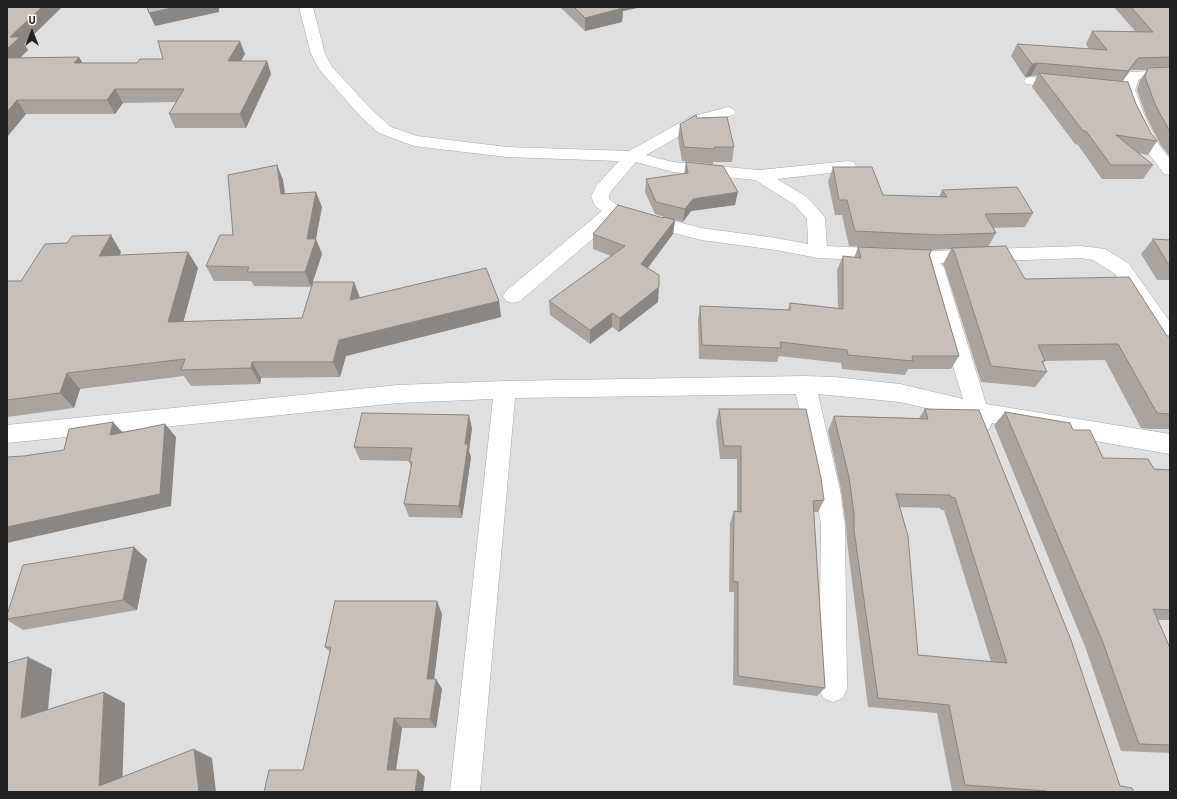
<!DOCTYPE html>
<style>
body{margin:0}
#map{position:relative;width:1177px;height:799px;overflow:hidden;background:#f2efe9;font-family:"Titillium Web",sans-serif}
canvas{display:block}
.frame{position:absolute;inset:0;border:8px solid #222;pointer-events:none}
.north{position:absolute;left:12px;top:12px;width:40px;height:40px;-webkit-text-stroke:3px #fff;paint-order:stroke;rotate:0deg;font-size:11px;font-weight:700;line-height:16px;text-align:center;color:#222}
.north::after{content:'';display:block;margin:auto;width:14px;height:18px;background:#222;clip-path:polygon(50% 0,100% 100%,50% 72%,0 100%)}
</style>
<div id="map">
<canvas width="1177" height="799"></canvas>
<div class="frame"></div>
<div class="north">U</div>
</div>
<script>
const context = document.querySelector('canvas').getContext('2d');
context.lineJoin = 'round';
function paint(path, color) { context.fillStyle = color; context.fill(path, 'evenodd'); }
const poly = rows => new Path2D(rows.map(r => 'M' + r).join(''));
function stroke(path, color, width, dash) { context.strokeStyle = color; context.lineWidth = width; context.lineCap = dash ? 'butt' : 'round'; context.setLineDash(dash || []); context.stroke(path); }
const residential = poly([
 [7,7,1170,7,1170,792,7,792]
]);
const minor = poly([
 [299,7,313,7,325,54,332,67,373,111,391,127,417,136,507,147,629,151,690,117,728,107,733,109,736,112,733,115,702,123,646,155,673,162,759,170,848,161,854,162,856,166,854,170,848,171,777,179,807,197,822,214,825,218,827,246,931,251,1081,246,1105,249,1129,264,1170,322,1170,346,1163,343,1115,274,1093,260,1081,258,940,263,944,268,986,404,1170,434,1170,454,992,423,989,429,981,431,973,429,969,418,900,402,818,394,840,490,845,526,847,688,843,698,833,702,823,698,819,688,821,526,816,490,796,394,515,398,480,792,450,792,493,399,398,403,7,443,7,425,398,385,505,381,805,376,834,377,900,384,963,399,924,268,928,263,818,258,776,250,701,240,617,218,520,301,513,303,506,301,503,296,506,291,602,211,595,206,591,196,597,185,619,161,507,157,414,146,379,133,361,117,319,69,311,54,299,7],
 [636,162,673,172,755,180,795,205,807,219,808,244,776,238,701,228,620,207,609,199,609,196,611,191,636,162],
 [1170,70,1170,78,1139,79,1135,90,1145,117,1159,145,1170,159,1170,175,1164,174,1143,146,1129,117,1119,90,1124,79,1130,72,1170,70],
 [1031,77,1064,81,1069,82,1071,85,1069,88,1064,89,1026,84,1024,81,1026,78,1031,77]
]);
const wall = poly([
 [7,7,62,7,24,44,28,50,20,58,79,57,83,63,137,63,163,59,245,54,241,61,267,61,271,74,246,128,175,128,169,114,176,102,123,103,115,114,26,114,7,137],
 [560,7,637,7,637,8,623,11,622,22,585,31],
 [1114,7,1170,7,1170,157,1160,144,1146,116,1137,90,1140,80,1147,70,1130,70,1122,82,1136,104,1151,133,1157,141,1148,155,1138,153,1153,165,1143,179,1102,179,1078,145,1075,144,1032,87,1037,76,1031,76,1025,77,1011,56,1017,44,1089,49,1086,44,1092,31,1135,31],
 [697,118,734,147,732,162,713,162,713,164,682,161,678,138,680,124],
 [686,162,735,205,691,211,683,222,675,220,673,234,648,268,658,302,619,332,612,327,590,344,550,315,549,301,611,256,593,249,593,234,663,218,664,217,655,214,645,192,646,179,684,174],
 [277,165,283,180,285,194,322,207,316,239,322,254,311,287,254,286,251,281,214,281,206,266,233,235],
 [833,167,883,195,939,197,942,190,1033,213,1025,227,994,228,996,233,988,247,1025,279,1167,336,1170,336,1170,429,1150,429,1141,428,1105,360,1045,361,1043,363,1047,372,1035,387,981,382,945,268,943,264,951,249,931,250,849,246,842,215,835,215,828,182],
 [1153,239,1170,240,1170,280,1157,280,1141,254],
 [67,243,121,252,120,255,198,268,183,322,302,318,354,282,360,297,499,301,501,317,346,356,340,377,261,378,260,384,191,386,184,376,80,389,74,408,7,417,7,281,21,281],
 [858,247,932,250,930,255,959,356,951,369,908,369,905,375,842,369,841,363,779,356,777,362,699,359,698,320,700,306,788,310,790,303,838,308,837,270,843,256,854,258],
 [719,409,824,500,818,512,814,512,825,688,817,696,733,685,734,592,729,592,730,523,734,511,737,511,737,459,720,459,716,422],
 [925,409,1120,786,1134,792,969,792,952,791,937,713,868,707,847,542,846,526,841,490,828,431,834,416,919,418],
 [899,507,940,508,941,510,944,510,991,662,918,655],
 [1005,412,1073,430,1103,458,1154,469,1170,470,1170,620,1158,620,1170,648,1170,753,1121,751,1086,649,994,425],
 [472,428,469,451,471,457,462,518,409,517,404,504,411,467,409,461,360,460,354,447],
 [147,559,137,610,23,630,7,620,7,615],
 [442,614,434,679,442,689,436,728,402,728,396,770,425,777,303,770,330,652,325,647]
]);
const shadedWall = poly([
 [42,7,62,7,24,44,28,50,7,71,7,49,10,37],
 [176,7,219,7,219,12,155,26,149,13],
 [614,7,637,7,637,8,623,11,622,22,585,31,585,18],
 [240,41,245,54,234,74,228,61],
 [79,57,86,70,74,63],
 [1138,58,1130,70,1120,83,1128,71],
 [267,61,271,74,246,128,240,114],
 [1038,63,1031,76,1025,77,1032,64],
 [115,89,123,103,115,114,107,100],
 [17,100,26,114,7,137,7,112],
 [277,165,283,180,287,209,281,194],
 [316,192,322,207,315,243,316,239,322,254,311,287,305,272,307,239],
 [738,192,735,205,691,211,683,222,685,209,693,199],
 [675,220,673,234,640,278,641,264],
 [111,235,121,252,111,272,99,256],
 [188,252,198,268,179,338,168,322],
 [354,282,360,299,350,300],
 [659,287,658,302,619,332,620,318],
 [499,301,501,317,346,356,340,377,333,362,339,340],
 [612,313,612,327,590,344,590,330],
 [252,362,261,378,260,384,251,368],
 [67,373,80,389,74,408,60,393],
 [469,415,472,428,469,451,471,457,462,518,459,506,465,444],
 [113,422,125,435,110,435],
 [165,424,176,437,171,506,7,543,7,527],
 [134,547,147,559,137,610,123,600],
 [437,601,442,614,433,689,427,679],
 [28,657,52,669,46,729,21,718],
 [436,679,442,689,436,728,430,719],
 [104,692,125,703,122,792,99,786],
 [394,718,402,728,395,777,387,770],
 [194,749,212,758,216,792,199,792],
 [418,770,425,777,423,792,415,792]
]);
const building = poly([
 [7,7,42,7,10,37,20,37,7,49,7,7],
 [147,7,176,7,149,13,147,7],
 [574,7,621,7,623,8,585,18,574,7],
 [1131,7,1170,7,1170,57,1138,58,1128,71,1038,63,1032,64,1017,44,1107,50,1092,31,1153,32,1131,7],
 [158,41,240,41,228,61,267,61,240,114,169,114,184,89,115,89,107,100,17,100,7,112,7,58,79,57,74,63,137,63,140,59,163,59,158,41],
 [1170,67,1170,132,1155,104,1145,77,1148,68,1170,67],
 [1039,73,1128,82,1136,104,1151,133,1157,141,1116,135,1153,165,1111,165,1086,131,1083,131,1039,73],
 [696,115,697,118,727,117,734,147,714,147,715,149,684,147,680,124,696,115],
 [686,162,723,166,738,192,693,199,685,209,656,202,646,179,688,173,686,162],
 [277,165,281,194,316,192,307,239,316,239,305,272,247,272,249,267,206,266,220,235,233,235,228,175,277,165],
 [833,167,872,167,883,195,947,197,942,190,1017,187,1033,213,985,214,996,233,938,235,855,231,847,200,839,200,833,167],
 [618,205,663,218,664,217,675,220,641,264,659,275,659,287,620,318,612,313,590,330,549,301,625,246,593,234,618,205],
 [111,235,99,256,188,252,168,322,302,318,313,282,354,282,350,300,486,268,499,301,339,340,333,362,252,362,251,368,181,370,185,359,67,373,60,393,7,400,7,281,21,281,45,244,67,243,72,236,111,235],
 [1153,239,1170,240,1170,265,1169,265,1153,239],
 [1006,246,1025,279,1129,277,1167,336,1170,336,1170,414,1157,413,1118,344,1038,345,1045,361,1042,361,1047,372,991,366,954,251,951,248,1006,246],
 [858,247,932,250,929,254,959,356,912,356,913,361,848,355,847,350,780,342,781,348,702,345,700,306,790,310,790,303,843,309,843,256,861,258,858,247],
 [719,409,806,409,821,478,824,500,813,501,825,688,738,676,738,582,733,581,734,511,741,512,741,446,724,446,719,409],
 [925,409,979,410,1071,640,1120,786,1132,788,1134,792,1048,792,1047,791,965,785,949,705,878,698,854,530,854,513,849,477,834,416,928,419,925,409],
 [896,494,950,495,951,497,955,498,1007,663,918,655,908,536,896,494],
 [1005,412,1070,423,1073,430,1090,430,1103,458,1148,459,1154,469,1170,470,1170,610,1153,609,1170,648,1170,745,1139,744,1102,640,1005,412],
 [362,413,469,415,465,444,468,444,459,506,404,504,412,462,409,462,412,448,354,447,362,413],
 [113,422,110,435,165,424,160,494,7,527,7,457,24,456,64,450,69,429,113,422],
 [134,547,123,600,7,619,7,615,23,565,134,547],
 [335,601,437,601,427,679,436,679,430,719,394,718,387,770,418,770,415,792,264,792,269,770,303,770,331,647,325,647,335,601],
 [28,657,21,718,104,692,99,786,194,749,199,792,7,792,7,663,28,657]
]);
paint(residential, '#e0dfdf');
stroke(minor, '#a9a9a9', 1);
paint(minor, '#fff');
paint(wall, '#aba49e');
paint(shadedWall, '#8b8681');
paint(building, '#c7bfb8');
stroke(building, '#8b8681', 1);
</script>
